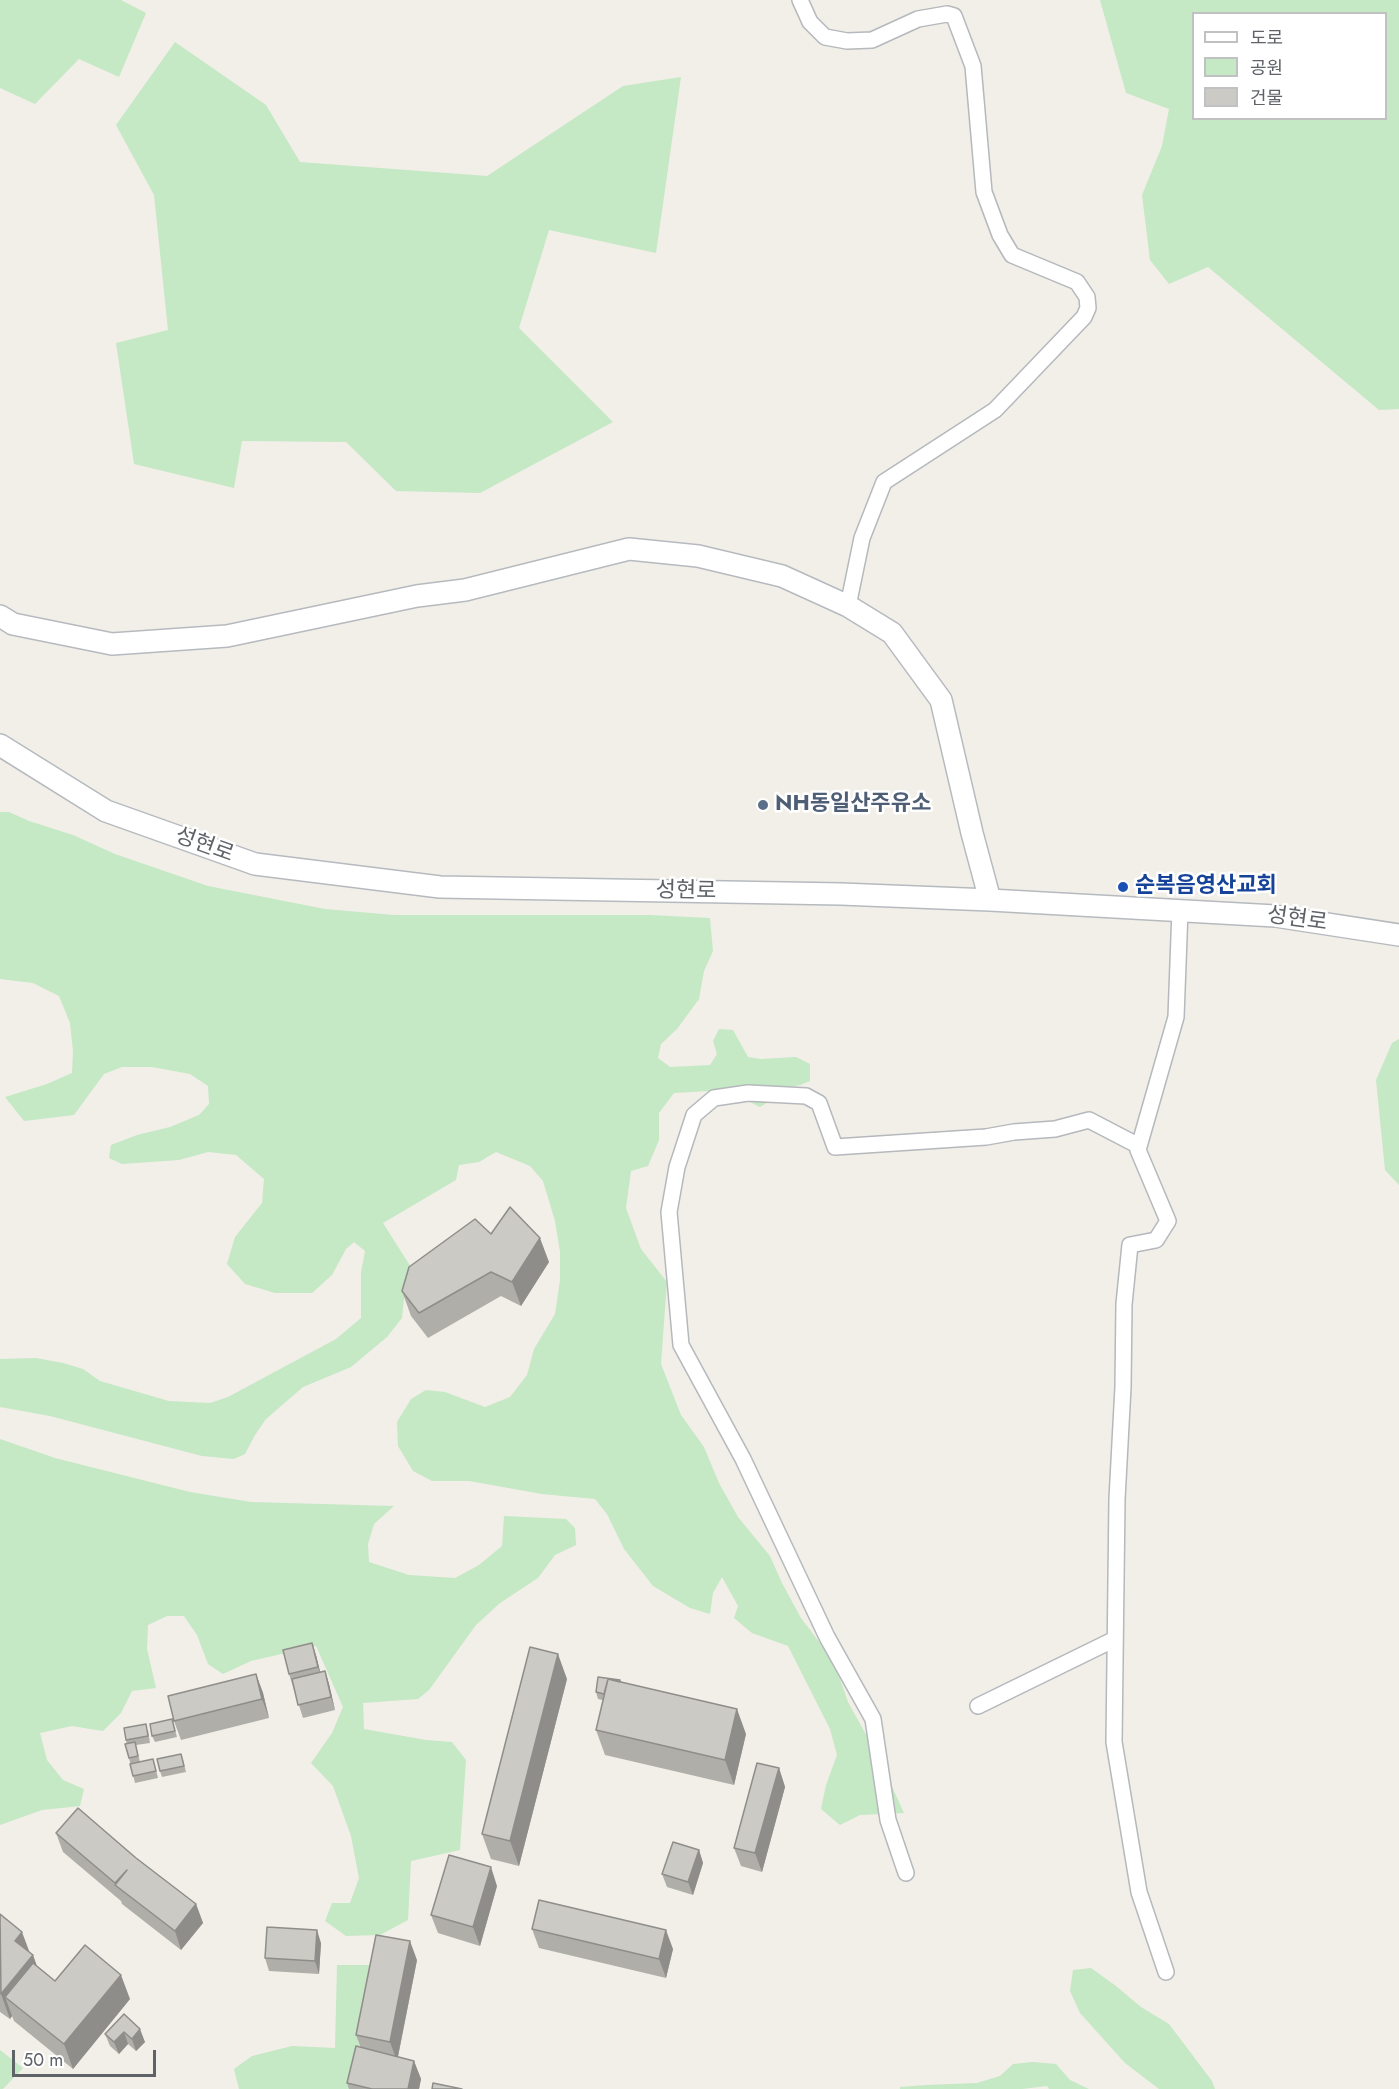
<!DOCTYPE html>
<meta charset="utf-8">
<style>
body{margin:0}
#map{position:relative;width:1399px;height:2089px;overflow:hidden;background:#f1efe8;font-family:Jost,"Noto Sans KR",sans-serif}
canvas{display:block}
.legend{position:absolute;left:1192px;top:12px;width:195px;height:108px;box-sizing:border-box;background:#fff;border:2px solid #bfc1c3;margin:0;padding:8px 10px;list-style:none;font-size:18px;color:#5f6368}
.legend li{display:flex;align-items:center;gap:12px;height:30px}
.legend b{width:30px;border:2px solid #bfc1c3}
.scale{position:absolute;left:12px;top:2050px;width:144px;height:27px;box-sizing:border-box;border:3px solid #5f6368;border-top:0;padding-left:8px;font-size:18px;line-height:21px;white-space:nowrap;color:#5f6368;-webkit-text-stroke:4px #fff;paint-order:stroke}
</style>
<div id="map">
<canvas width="1399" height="2089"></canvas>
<ul class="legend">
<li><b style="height:8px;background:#fff"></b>도로</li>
<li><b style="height:16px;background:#c5e8c5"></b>공원</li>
<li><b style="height:16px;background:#cccac5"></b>건물</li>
</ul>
<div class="scale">50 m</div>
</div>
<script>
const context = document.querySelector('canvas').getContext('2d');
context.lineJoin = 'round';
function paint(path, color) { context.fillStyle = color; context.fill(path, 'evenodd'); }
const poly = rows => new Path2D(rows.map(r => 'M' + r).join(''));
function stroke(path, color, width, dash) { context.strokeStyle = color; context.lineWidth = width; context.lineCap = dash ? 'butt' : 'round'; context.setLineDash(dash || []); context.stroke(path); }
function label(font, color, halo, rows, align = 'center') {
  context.font = font + ' Jost,"Noto Sans KR",sans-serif'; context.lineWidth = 5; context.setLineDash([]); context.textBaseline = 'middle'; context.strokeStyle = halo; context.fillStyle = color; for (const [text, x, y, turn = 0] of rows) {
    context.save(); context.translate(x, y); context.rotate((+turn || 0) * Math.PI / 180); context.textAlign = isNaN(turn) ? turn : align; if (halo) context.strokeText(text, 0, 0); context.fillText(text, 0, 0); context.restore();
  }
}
const green = poly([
 [0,0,121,0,146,13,119,77,79,59,35,104,0,88],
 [1100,0,1399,0,1399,409,1379,410,1208,267,1169,284,1150,260,1142,195,1162,146,1169,109,1126,93],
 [1194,14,1386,14,1386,118,1194,118],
 [175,42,266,105,300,162,487,176,623,86,681,77,656,253,549,230,519,328,613,422,480,493,396,491,346,442,242,441,234,488,134,464,116,343,168,330,154,195,116,125],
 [0,812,9,812,29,821,73,835,115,854,208,886,325,909,394,915,650,915,710,918,713,951,704,971,699,999,677,1029,661,1044,658,1058,670,1067,710,1065,717,1054,713,1041,719,1029,733,1030,748,1057,761,1059,796,1057,810,1064,810,1081,800,1085,778,1089,772,1100,760,1107,738,1096,709,1091,674,1093,659,1113,659,1140,648,1166,631,1171,626,1208,641,1249,667,1282,661,1364,681,1415,704,1447,719,1483,738,1517,770,1556,782,1583,801,1618,826,1651,840,1679,848,1702,879,1758,904,1813,860,1815,840,1825,821,1809,826,1785,837,1755,830,1729,788,1646,752,1633,734,1618,738,1606,722,1577,713,1593,710,1614,690,1608,653,1586,624,1549,607,1514,595,1499,542,1494,469,1481,432,1481,413,1471,398,1446,397,1422,411,1399,426,1390,445,1392,485,1407,510,1397,527,1375,534,1349,555,1314,560,1280,560,1252,555,1221,543,1181,530,1166,496,1152,479,1162,459,1165,456,1180,383,1223,416,1275,404,1299,402,1318,387,1337,351,1367,303,1387,266,1419,255,1435,245,1454,234,1459,202,1456,50,1416,0,1407,0,1359,36,1358,63,1363,83,1369,100,1381,169,1401,210,1403,228,1397,336,1339,361,1318,361,1272,365,1251,354,1242,346,1249,332,1275,312,1293,275,1293,245,1284,227,1264,235,1237,262,1203,264,1179,236,1155,208,1152,179,1160,122,1164,109,1158,111,1145,137,1135,170,1127,199,1115,209,1104,208,1086,190,1074,152,1067,122,1067,104,1074,74,1115,24,1121,5,1097,47,1084,72,1073,73,1051,70,1023,59,996,33,983,0,979],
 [1399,1039,1399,1185,1385,1170,1376,1080,1392,1043],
 [0,1439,55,1458,190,1492,251,1502,394,1506,374,1524,368,1544,369,1562,409,1575,455,1578,479,1565,502,1546,504,1516,566,1519,575,1528,576,1545,555,1555,538,1578,500,1603,476,1625,429,1690,418,1699,363,1703,364,1729,426,1740,452,1742,466,1760,460,1850,411,1861,408,1920,380,1935,346,1936,325,1921,332,1903,350,1903,359,1878,351,1836,333,1786,311,1763,332,1733,343,1707,316,1646,251,1661,223,1674,208,1664,197,1635,184,1616,167,1616,148,1625,147,1649,156,1688,132,1691,121,1713,103,1731,72,1726,40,1733,47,1760,63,1780,84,1789,80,1806,42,1810,0,1825],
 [337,1965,372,1965,358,2089,239,2089,234,2069,252,2056,292,2046,335,2048],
 [1091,1968,1116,1986,1141,2007,1169,2024,1212,2081,1215,2089,1159,2089,1125,2063,1080,2013,1070,1991,1073,1970],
 [0,2050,23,2068,3,2089,0,2089],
 [1033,2062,1056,2064,1070,2080,1089,2089,1049,2089,1047,2086,1022,2089,900,2089,900,2087,926,2085,977,2083,1000,2076,1013,2064]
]);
const street = poly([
 [800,0,810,22,825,37,847,41,872,40,918,19,947,14,954,16,973,66,984,192,1000,235,1012,255,1077,282,1087,297,1088,308,1084,317,995,410,884,482,862,538,848,606],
 [978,1706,1115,1639],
 [906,1873,888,1820,873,1719,827,1637,743,1459,681,1345,669,1212,677,1167,694,1115,714,1098,748,1093,806,1096,819,1103,835,1147,986,1137,1014,1132,1055,1129,1089,1120,1139,1146],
 [1166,1972,1139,1892,1114,1742,1117,1499,1123,1387,1124,1304,1130,1245,1156,1240,1168,1221,1138,1150,1176,1017,1180,910]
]);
const secondary = poly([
 [0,616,13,624,112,644,227,636,417,596,465,590,629,549,698,556,782,576,848,606,892,633,941,700,972,833,990,900],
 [0,745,106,811,255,864,440,887,841,894,990,900,1275,916,1399,935]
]);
const wall = poly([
 [491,1234,549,1262,521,1306,501,1296,428,1338,411,1316,402,1291],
 [316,1655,320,1672,325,1671,329,1684,335,1710,303,1718,289,1674],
 [256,1674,263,1693,269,1718,181,1740,174,1721],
 [567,1679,519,1866,491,1859,482,1834],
 [621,1682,746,1734,734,1785,605,1755,596,1730,603,1700,598,1699,596,1692],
 [172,1719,177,1737,155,1742,152,1736],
 [148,1730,150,1743,136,1745,140,1762,155,1766,158,1778,135,1783,129,1758,126,1740],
 [183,1760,186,1772,162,1777,160,1771],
 [779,1768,785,1787,762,1872,741,1866,734,1848],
 [56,1833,136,1858,196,1904,203,1923,181,1950,122,1904,121,1901,63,1852],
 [699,1850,703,1863,693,1895,667,1887,662,1874],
 [497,1886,480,1946,438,1933,431,1915],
 [0,1914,30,1953,33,1955,36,1965,55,1981,130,1999,73,2069,14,2021,12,2016,10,2019,0,2012],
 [532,1929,673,1949,666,1978,539,1948],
 [321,1943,319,1974,269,1971,265,1958],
 [417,1960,398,2057,414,2061,421,2079,419,2089,349,2089,347,2083,361,2048,356,2035],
 [124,2014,145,2042,136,2051,128,2044,119,2054,110,2046,105,2034]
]);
const shadedWall = poly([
 [540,1238,549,1262,521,1306,512,1282],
 [312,1643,316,1655,322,1679,318,1667],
 [558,1654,567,1679,519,1866,510,1841],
 [325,1671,329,1684,335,1710,331,1697],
 [256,1674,263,1693,269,1718,262,1699],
 [737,1709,746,1734,734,1785,725,1760],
 [779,1768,785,1787,762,1872,755,1853],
 [699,1850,703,1863,693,1895,688,1882],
 [491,1867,497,1886,480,1946,473,1927],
 [196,1904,203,1923,181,1950,175,1931],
 [317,1930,321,1943,319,1974,315,1961],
 [666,1930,673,1949,666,1978,659,1959],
 [22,1932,31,1956,15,1941],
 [410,1941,417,1960,397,2061,390,2042],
 [33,1955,42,1980,5,1997,12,2016,10,2019,1,1994],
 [121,1975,130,1999,73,2069,64,2044],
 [140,2029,145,2042,136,2051,132,2039],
 [124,2032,128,2044,119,2054,114,2042],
 [414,2061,421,2079,419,2089,408,2089]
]);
const building = poly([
 [510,1207,540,1238,512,1282,491,1272,419,1313,402,1291,409,1267,475,1219,491,1234,510,1207],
 [312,1643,318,1667,289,1674,283,1650,312,1643],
 [530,1647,558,1654,510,1841,482,1834,530,1647],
 [325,1671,331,1697,298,1705,292,1679,325,1671],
 [256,1674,262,1699,174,1721,168,1696,256,1674],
 [598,1677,620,1680,620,1682,608,1679,604,1694,596,1692,598,1677],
 [608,1679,737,1709,725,1760,596,1730,608,1679],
 [172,1719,175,1731,152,1736,150,1724,172,1719],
 [146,1724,148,1736,126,1740,124,1728,146,1724],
 [135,1742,138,1756,129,1758,125,1744,135,1742],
 [181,1754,184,1766,160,1771,157,1759,181,1754],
 [153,1759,156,1771,133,1776,130,1764,153,1759],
 [757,1763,779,1768,755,1853,734,1848,757,1763],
 [78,1808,136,1858,196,1904,175,1931,115,1885,127,1870,115,1883,56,1833,78,1808],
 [673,1842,699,1850,688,1882,662,1874,673,1842],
 [449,1855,491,1867,473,1927,431,1915,449,1855],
 [539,1900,666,1930,659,1959,532,1929,539,1900],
 [0,1914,22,1932,15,1941,33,1955,1,1994,0,1914],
 [267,1927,317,1930,315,1961,265,1958,267,1927],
 [376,1935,410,1941,390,2042,356,2035,376,1935],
 [85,1945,121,1975,64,2044,5,1997,33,1963,55,1981,85,1945],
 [124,2014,140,2029,132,2039,124,2032,114,2042,105,2034,124,2014],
 [356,2046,414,2061,408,2089,372,2089,347,2083,356,2046],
 [433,2083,462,2089,432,2089,433,2083]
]);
const markers = [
 [763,805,6,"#5c6f8a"],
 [1123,887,6,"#1a4fb4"]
];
const serviceNames = [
 ["NH동일산주유소",775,805]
];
const streetNames = [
 ["성현로",204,846,20],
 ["성현로",686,892,1],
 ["성현로",1297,920,8]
];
const transitNames = [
 ["순복음영산교회",1135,887]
];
paint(green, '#c5e8c5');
stroke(street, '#b5b8bc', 18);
stroke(secondary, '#b6babf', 24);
stroke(street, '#fff', 15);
stroke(secondary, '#fff', 21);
paint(wall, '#afaea9');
paint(shadedWall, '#8f8d8a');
paint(building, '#cccac5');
stroke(building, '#8f8d8a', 1.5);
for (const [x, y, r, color] of markers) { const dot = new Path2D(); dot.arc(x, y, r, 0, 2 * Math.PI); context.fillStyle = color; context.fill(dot); stroke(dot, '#fff', 2); }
label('bold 22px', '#4e5e75', '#fff', serviceNames, 'left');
label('22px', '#5f6368', '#fff', streetNames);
label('bold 22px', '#164399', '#fff', transitNames, 'left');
</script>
